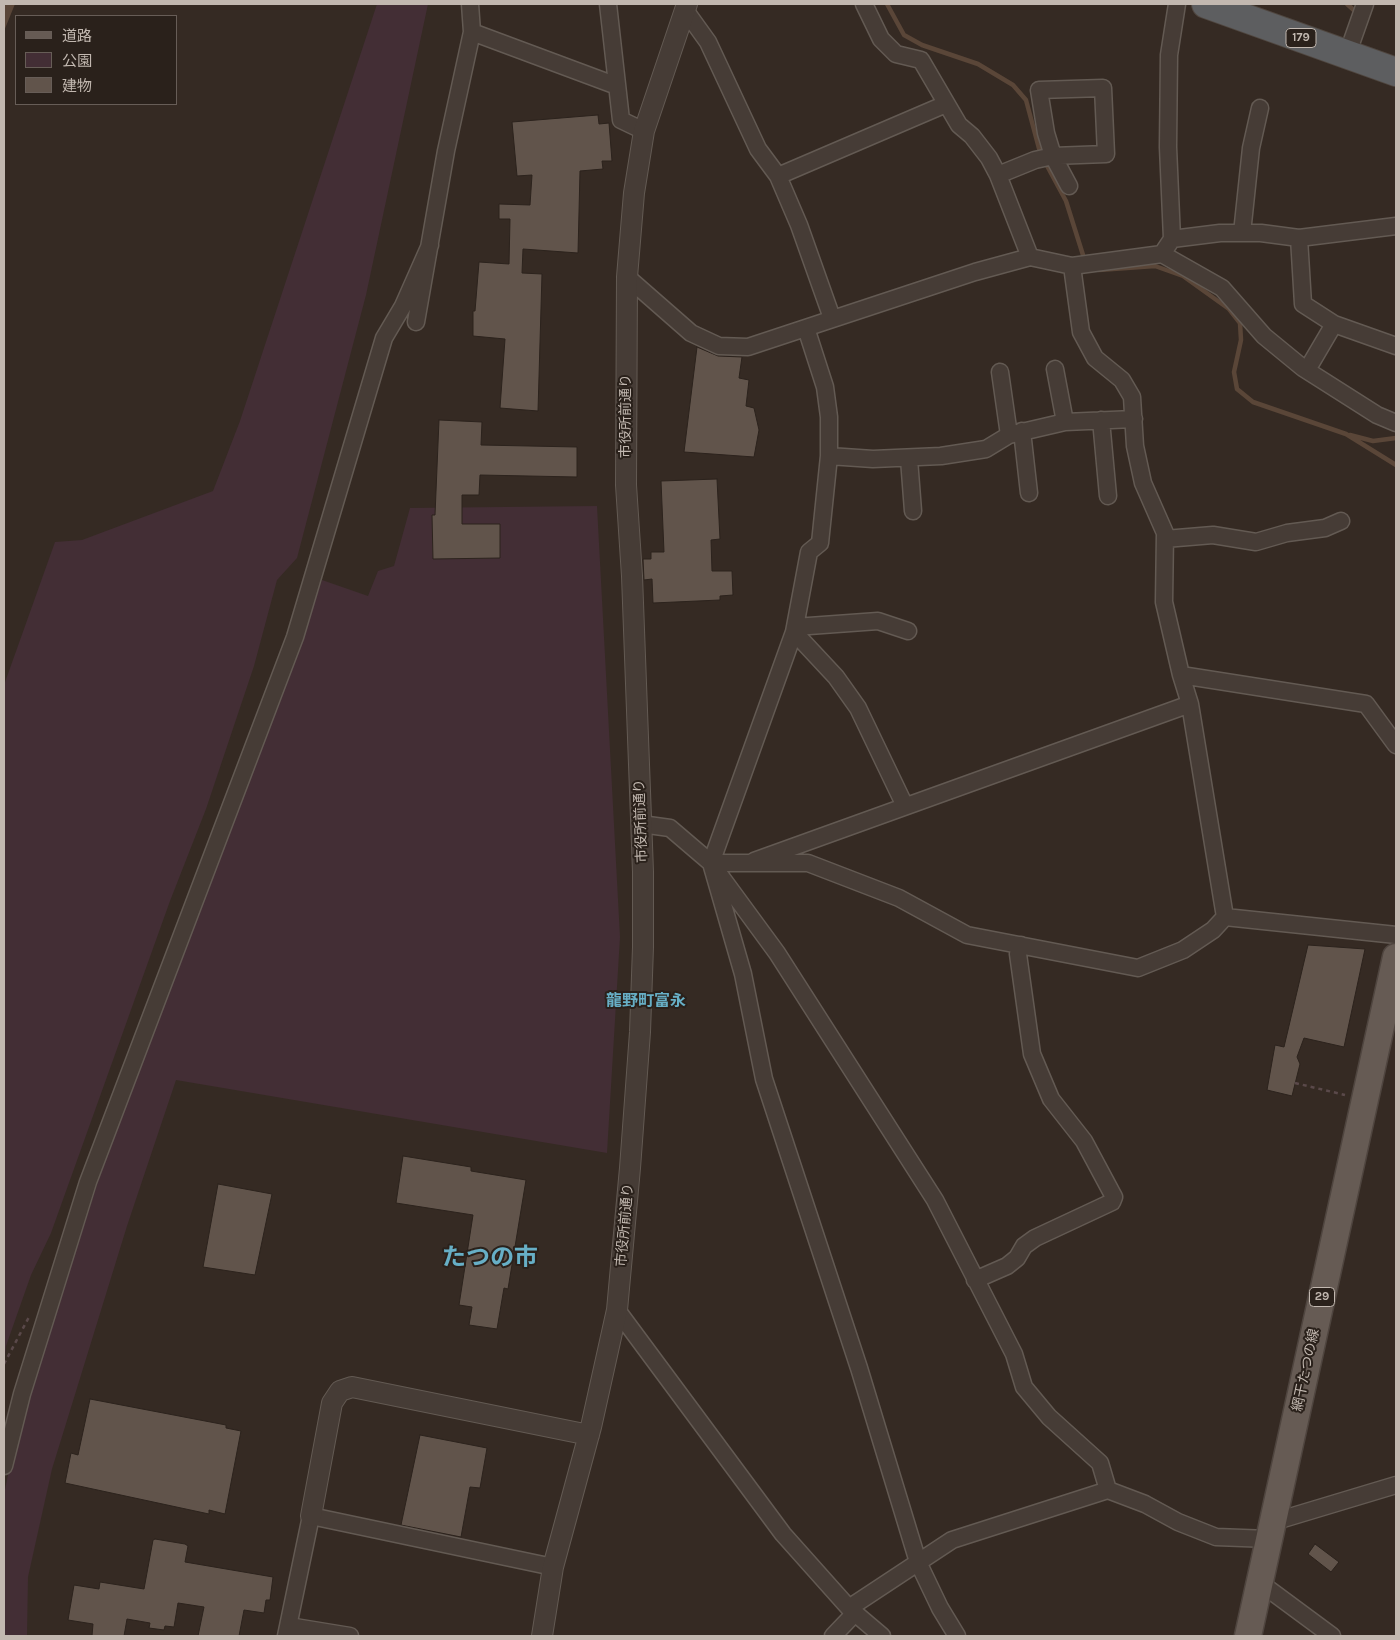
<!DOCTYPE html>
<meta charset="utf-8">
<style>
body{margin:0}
#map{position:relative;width:1400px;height:1640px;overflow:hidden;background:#352a23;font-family:Karla,"Noto Sans JP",sans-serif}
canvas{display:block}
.frame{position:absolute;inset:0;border:5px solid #c2b8b0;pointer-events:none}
.legend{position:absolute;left:15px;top:15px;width:162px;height:90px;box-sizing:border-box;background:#2a211b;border:1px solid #675d57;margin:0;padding:6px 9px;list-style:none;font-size:15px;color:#c2b8b0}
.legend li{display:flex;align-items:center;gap:10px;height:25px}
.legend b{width:25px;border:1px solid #675d57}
</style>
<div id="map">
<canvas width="1400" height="1640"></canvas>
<div class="frame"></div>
<ul class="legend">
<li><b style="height:6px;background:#665b54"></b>道路</li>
<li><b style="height:14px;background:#432e35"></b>公園</li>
<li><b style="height:14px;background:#61544b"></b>建物</li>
</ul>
</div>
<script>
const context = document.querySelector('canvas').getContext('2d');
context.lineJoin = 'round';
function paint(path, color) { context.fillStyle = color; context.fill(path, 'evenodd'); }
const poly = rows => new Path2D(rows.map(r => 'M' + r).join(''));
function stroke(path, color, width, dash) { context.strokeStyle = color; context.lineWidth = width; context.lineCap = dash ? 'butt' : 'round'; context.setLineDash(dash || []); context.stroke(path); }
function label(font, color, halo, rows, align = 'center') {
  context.font = font + ' Karla,"Noto Sans JP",sans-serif'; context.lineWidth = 4; context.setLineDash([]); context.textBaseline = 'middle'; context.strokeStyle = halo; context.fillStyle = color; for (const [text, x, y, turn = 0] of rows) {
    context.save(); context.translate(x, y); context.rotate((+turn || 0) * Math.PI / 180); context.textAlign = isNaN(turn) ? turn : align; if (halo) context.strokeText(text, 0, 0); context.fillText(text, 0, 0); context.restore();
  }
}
const green = poly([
 [377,4,428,4,366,295,297,558,277,580,254,666,206,809,170,901,51,1233,31,1275,6,1346,4,1367,4,685,55,542,82,540,213,491,240,421],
 [597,506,620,937,607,1153,176,1080,127,1226,52,1469,28,1577,27,1636,4,1636,4,1494,16,1437,101,1172,141,1058,200,910,303,637,322,580,368,596,378,571,394,566,410,508]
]);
const water = poly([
 [4,4,15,4,4,31]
]);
const stream = poly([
 [887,4,904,35,922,45,978,64,1013,85,1026,100,1041,156],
 [1347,4,1357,13],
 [1045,162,1066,201,1083,255],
 [1099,270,1155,266,1183,276,1229,309,1240,323,1241,340,1234,372,1237,389,1253,402,1346,434,1396,465],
 [1350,435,1373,441,1396,438]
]);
const building = poly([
 [598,115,599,124,609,123,612,161,602,161,603,169,580,171,578,253,523,249,522,273,542,274,538,411,500,408,505,339,473,336,473,311,475,311,479,262,509,264,510,219,499,219,499,204,530,205,532,175,517,176,512,122,598,115],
 [697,347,718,356,742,357,739,378,749,380,746,406,754,408,759,430,754,457,684,452,697,347],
 [439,420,482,422,481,445,577,447,577,477,480,475,479,495,462,495,462,524,500,524,500,558,433,559,432,515,435,515,439,420],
 [717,479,720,539,711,540,712,571,732,571,733,595,720,596,720,600,653,603,652,579,644,580,643,559,651,559,651,552,664,552,661,481,717,479],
 [1308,945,1365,949,1344,1047,1304,1038,1297,1057,1300,1064,1292,1096,1267,1090,1275,1045,1284,1047,1308,945],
 [403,1156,471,1167,471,1171,526,1180,508,1289,504,1288,497,1329,469,1325,472,1307,459,1305,473,1215,396,1203,403,1156],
 [218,1184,272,1194,255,1275,203,1267,218,1184],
 [90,1399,226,1425,226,1428,241,1431,225,1514,209,1510,209,1514,65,1483,71,1453,78,1455,90,1399],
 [420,1435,487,1448,480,1488,470,1487,461,1537,401,1525,420,1435],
 [155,1539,185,1544,188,1546,185,1562,273,1577,270,1600,266,1600,264,1613,244,1610,239,1636,198,1636,204,1607,178,1603,174,1627,165,1626,164,1630,149,1628,150,1623,127,1619,124,1636,92,1636,93,1624,68,1620,74,1585,99,1589,100,1582,144,1589,153,1540,155,1539],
 [1315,1544,1339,1562,1331,1572,1308,1554,1315,1544]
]);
const path = poly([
 [1295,1083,1345,1095],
 [4,1364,29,1317]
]);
const minor = poly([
 [470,4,472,32],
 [608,4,621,120,644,131],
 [864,4,881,39,896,54,921,60,959,125,972,136,989,158,998,175,1030,257],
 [685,10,708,42,758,149,778,176,799,225,832,318],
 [1347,55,1365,4],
 [998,175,1035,160,1053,156,1106,154,1103,88,1039,90,1046,133,1053,156,1069,186],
 [778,176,946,104],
 [1242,233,1251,148,1260,108],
 [1299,238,1303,304,1334,324,1396,346],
 [1172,239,1168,147,1169,55,1177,4],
 [1162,254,1172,239,1220,233,1261,233,1299,238,1396,226],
 [627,277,691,333,719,346,748,347,975,272,1030,257,1072,266,1162,254,1222,288,1264,336,1303,368,1377,415,1396,423],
 [416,322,446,151,472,32,617,86],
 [806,328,825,387,829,417,829,456,820,543,809,552,794,632,711,863,743,974,764,1079,859,1368,918,1562,940,1608,957,1636],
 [1055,369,1065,422],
 [1307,370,1334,324],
 [1000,372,1009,435],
 [1101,420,1108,496],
 [1022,431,1029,493],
 [829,456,873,459,941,456,986,449,1009,435,1065,422,1134,419],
 [909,459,913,511],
 [1165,539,1213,535,1256,542,1287,533,1325,528,1341,521],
 [795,627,878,621,908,631],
 [794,632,836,677,858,708,905,806],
 [1181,675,1366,704,1396,745],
 [1190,704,1225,917],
 [641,824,670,828,711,863,777,953,935,1200,1014,1354,1024,1387,1049,1417,1100,1463,1108,1490,1145,1504,1178,1522,1216,1537,1269,1539],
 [754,861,1190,704,1181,675,1164,602,1165,533,1143,483,1135,446,1132,397,1122,380,1095,358,1081,332,1072,266],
 [711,863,808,863,899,898,967,935,1138,968,1183,950,1213,930,1225,917,1396,935],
 [975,1280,1007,1266,1017,1258,1024,1246,1035,1238,1112,1202,1114,1197,1084,1141,1051,1099,1032,1054,1018,954,1021,945],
 [617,1310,783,1534,849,1608,882,1636],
 [4,1466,22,1394,88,1182,295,637,384,338,403,306,430,245],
 [1273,1522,1396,1485],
 [1259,1582,1332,1636],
 [849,1608,952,1540,1108,1490],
 [289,1626,350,1636],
 [286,1636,311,1516,553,1567],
 [833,1636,855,1613]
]);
const tertiary = poly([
 [311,1516,332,1403,340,1391,352,1387,589,1435],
 [542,1636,553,1567,591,1427,617,1310,630,1168,640,1032,643,947,643,872,632,576,626,485,627,277,634,193,644,131,687,4]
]);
const primary = poly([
 [1248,1636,1396,957]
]);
const trunk = poly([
 [1206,4,1396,72]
]);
const shields = [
 [1301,38,30],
 [1322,1297,25]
];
const shieldNames = [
 ["179",1301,38],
 ["29",1322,1297]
];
const streetNames = [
 ["市役所前通り",626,416,-90],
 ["市役所前通り",641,821,-92],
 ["市役所前通り",625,1225,-85],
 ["網干たつの線",1306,1370,-78]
];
const quarterNames = [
 ["龍野町富永",646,1001]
];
const townNames = [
 ["たつの市",490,1258]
];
paint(green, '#432e35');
paint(water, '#5a4638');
stroke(stream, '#5a4638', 4.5);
paint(building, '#61544b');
stroke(building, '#2c231d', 1);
stroke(minor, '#635a53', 19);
stroke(tertiary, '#635a53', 22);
stroke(primary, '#4f453f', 29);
stroke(trunk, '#504740', 30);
stroke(path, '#5a494a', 2.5, [4, 4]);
stroke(minor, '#463c36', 16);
stroke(tertiary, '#463c36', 20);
stroke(primary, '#665b54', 26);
stroke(trunk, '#5d5e60', 28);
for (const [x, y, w] of shields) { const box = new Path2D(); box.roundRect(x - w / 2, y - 9.5, w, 19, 4); context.fillStyle = '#2a211b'; context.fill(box); stroke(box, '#c2b8b0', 1); }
label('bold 12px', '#c2b8b0', null, shieldNames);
label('14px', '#c2b8b0', '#2a211b', streetNames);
label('bold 16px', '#67afc6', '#2a211b', quarterNames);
label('bold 24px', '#67afc6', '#2a211b', townNames);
</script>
